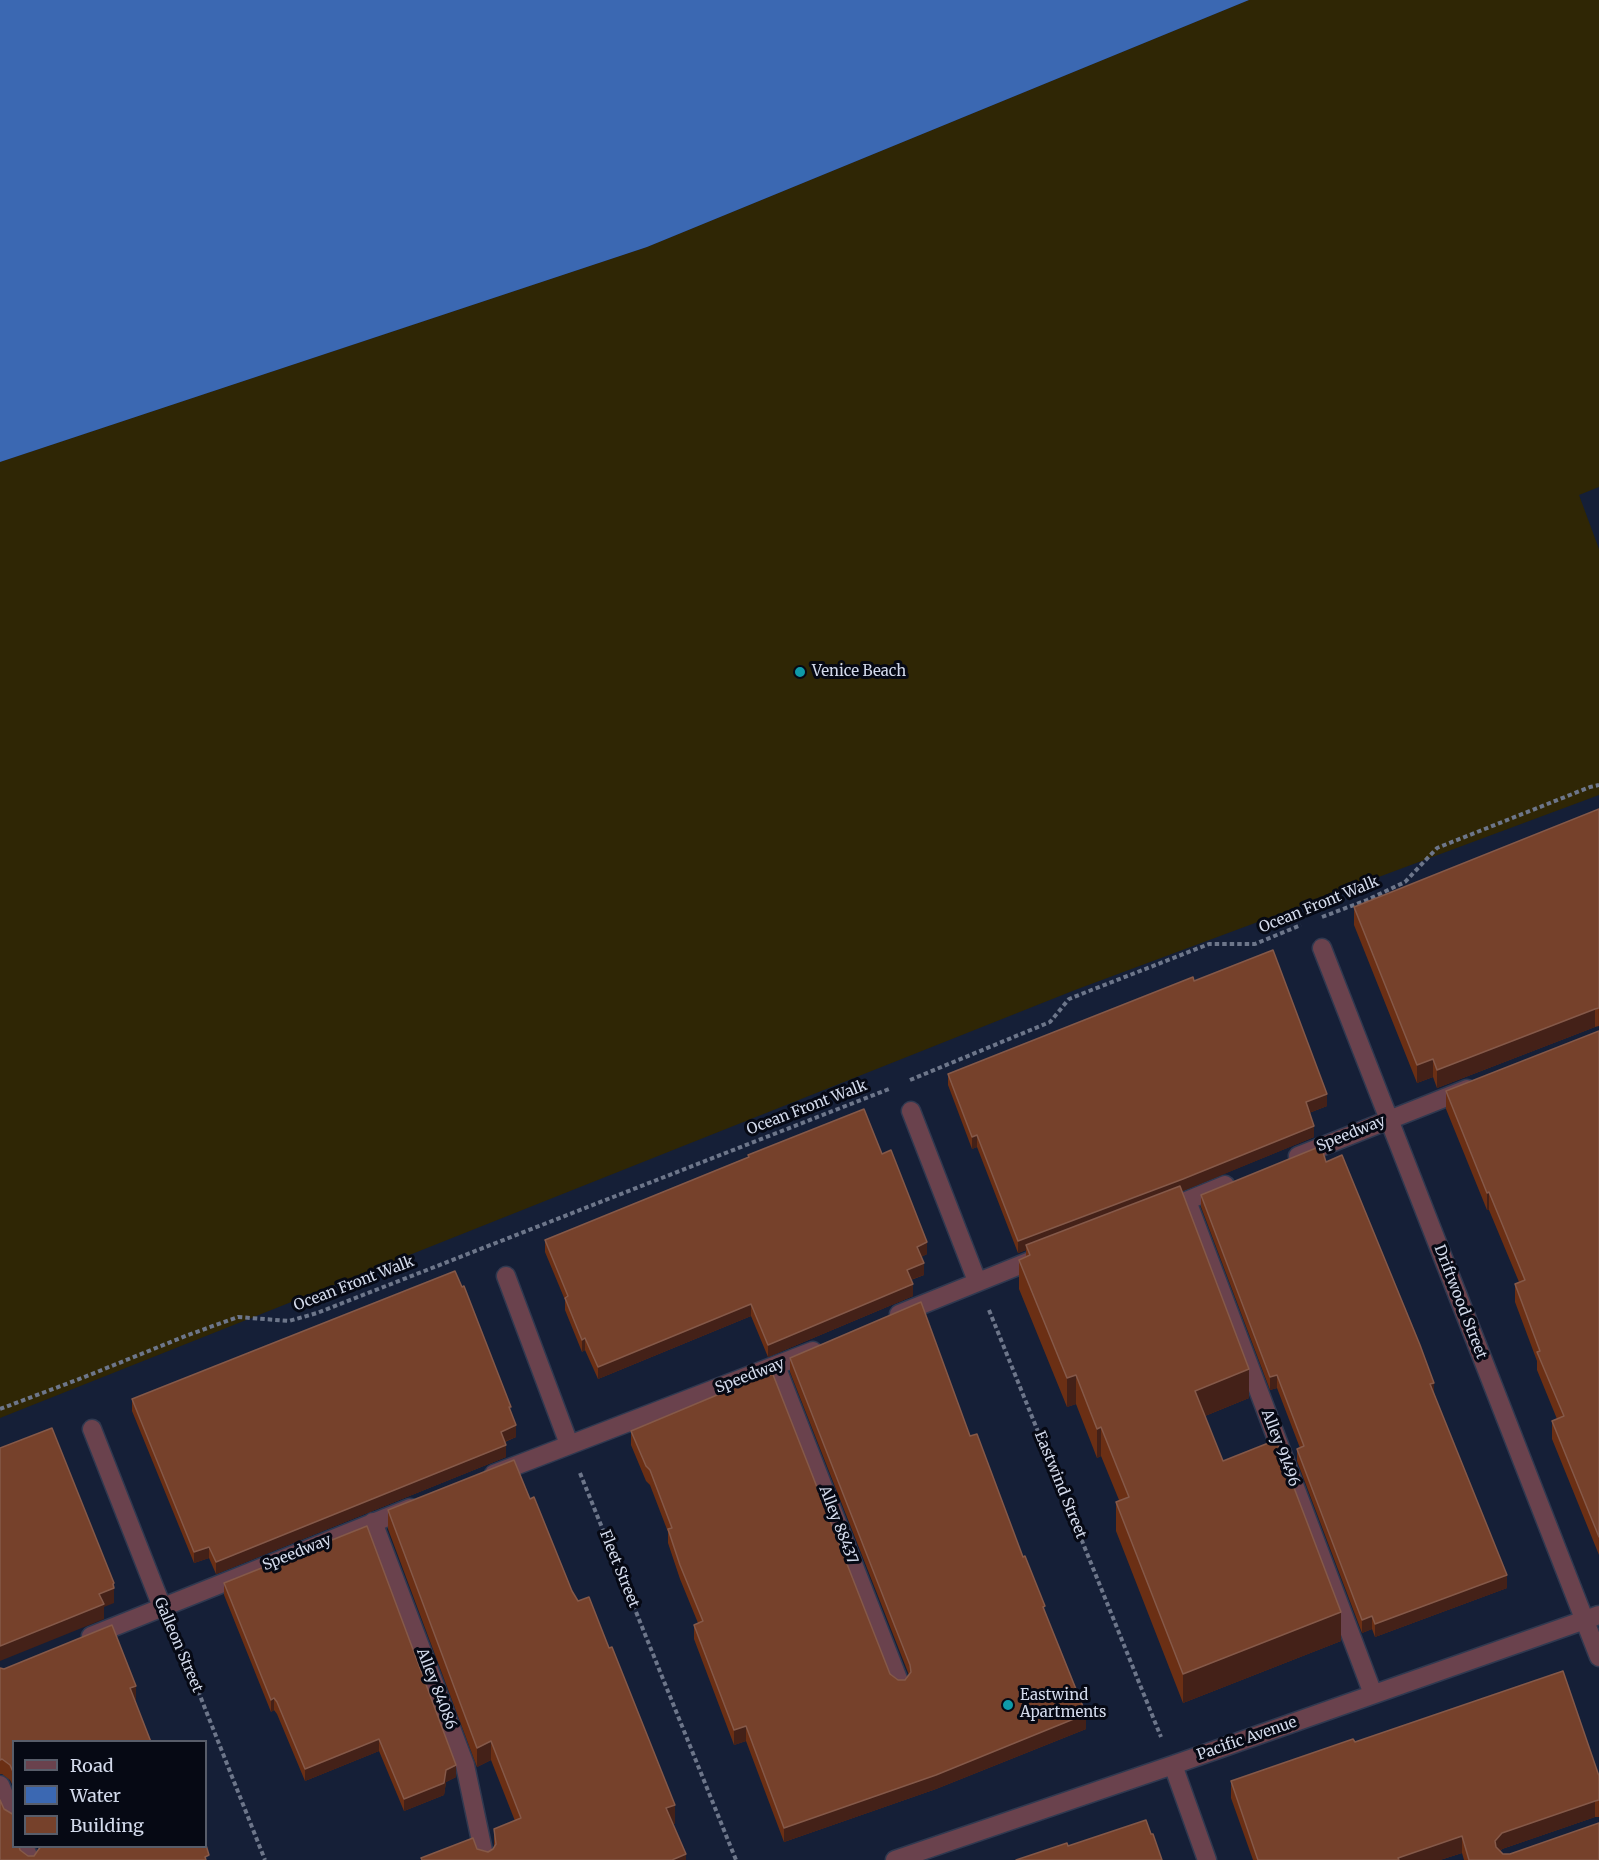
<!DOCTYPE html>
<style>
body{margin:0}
#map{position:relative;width:1599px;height:1860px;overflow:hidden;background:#151f37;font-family:Merriweather,serif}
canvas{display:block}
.legend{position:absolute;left:12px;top:1740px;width:195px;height:108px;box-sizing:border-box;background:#060914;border:2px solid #585d6a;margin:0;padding:8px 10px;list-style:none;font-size:18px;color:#d3daeb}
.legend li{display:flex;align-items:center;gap:12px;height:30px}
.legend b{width:30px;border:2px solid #585d6a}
</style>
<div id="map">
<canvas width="1599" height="1860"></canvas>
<ul class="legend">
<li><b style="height:8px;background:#6a424d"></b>Road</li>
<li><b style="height:16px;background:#3b68b2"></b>Water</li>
<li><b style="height:16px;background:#76412b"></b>Building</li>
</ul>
</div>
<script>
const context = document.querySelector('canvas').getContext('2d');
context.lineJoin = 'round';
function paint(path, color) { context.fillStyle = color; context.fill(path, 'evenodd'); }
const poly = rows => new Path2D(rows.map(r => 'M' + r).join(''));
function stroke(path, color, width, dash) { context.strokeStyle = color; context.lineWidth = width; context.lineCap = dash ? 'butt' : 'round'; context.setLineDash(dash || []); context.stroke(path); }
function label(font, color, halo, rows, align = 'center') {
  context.font = font + ' Merriweather,serif'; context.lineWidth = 6; context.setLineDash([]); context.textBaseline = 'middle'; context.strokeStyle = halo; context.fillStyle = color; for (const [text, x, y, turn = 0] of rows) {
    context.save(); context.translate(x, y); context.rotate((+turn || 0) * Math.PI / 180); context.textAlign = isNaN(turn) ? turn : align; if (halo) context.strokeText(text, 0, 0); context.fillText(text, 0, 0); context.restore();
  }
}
const sand = poly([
 [1249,0,1599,0,1599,487,1579,495,1599,549,1599,795,1075,990,0,1418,0,462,647,247]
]);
const water = poly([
 [0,0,1249,0,647,247,0,462]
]);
const path = poly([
 [1322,917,1367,900,1405,882,1437,848,1590,787,1599,785],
 [910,1080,1050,1022,1069,999,1089,991,1209,944,1255,944,1301,925],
 [989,1310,1161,1737],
 [0,1409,82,1378,188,1335,238,1317,289,1321,317,1313,889,1089],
 [580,1473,736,1860],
 [176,1635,265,1860]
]);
const minor = poly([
 [1322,948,1599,1657],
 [911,1111,977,1281],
 [1298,1156,1467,1089],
 [1187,1201,1373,1694],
 [1164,1210,1225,1185],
 [506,1276,569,1444],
 [899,1314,1040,1257],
 [776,1366,900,1684],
 [92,1429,162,1607],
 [494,1474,813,1351],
 [373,1522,465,1765,485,1860],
 [91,1636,410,1508],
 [1173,1765,1207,1860],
 [0,1785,14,1819],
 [24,1846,30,1860],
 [895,1860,1173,1765,1599,1615]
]);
const wall = poly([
 [1599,809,1599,1026,1595,1027,1437,1088,1433,1077,1417,1083,1354,925,1354,907],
 [1194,981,1327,1106,1309,1113,1314,1137,1182,1191,1249,1398,1205,1416,1223,1461,1341,1641,1183,1703,1116,1531,1116,1502,1119,1500,1101,1456,1097,1458,1076,1404,1067,1407,1019,1289,1019,1260,1026,1256,1026,1250,1018,1253,977,1147,972,1149,948,1085,948,1074],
 [1599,1031,1599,1555,1552,1439,1552,1421,1557,1419,1537,1370,1537,1361,1515,1302,1515,1284,1519,1282,1489,1210,1487,1210,1446,1109,1446,1091],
 [882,1154,927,1254,921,1257,924,1275,911,1280,913,1296,768,1357,751,1316,598,1379,585,1350,582,1352,565,1310,565,1300,545,1252,545,1240,748,1157,748,1155],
 [1326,1162,1434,1393,1507,1588,1375,1637,1372,1629,1362,1633,1297,1461,1297,1449,1300,1448,1277,1388,1270,1390,1201,1207,1201,1195],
 [790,1358,970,1436,1023,1557,1045,1614,1086,1729,936,1789,784,1842,746,1741,734,1745,694,1639,694,1625,698,1623,680,1579,668,1543,668,1532,650,1485,646,1481,631,1445,631,1431,890,1674,898,1680,905,1680,909,1675,790,1372],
 [132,1399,511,1413,516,1437,505,1442,506,1457,216,1574,209,1558,194,1563,132,1411],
 [530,1499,572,1591,675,1824,673,1824,686,1860,421,1860,421,1858,477,1849,488,1852,493,1849,494,1847,494,1829,515,1821,491,1760,477,1767,388,1529,388,1510],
 [224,1583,456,1777,446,1782,444,1795,404,1811,379,1751,305,1781,277,1714,274,1710,271,1712,224,1595],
 [0,1668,136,1700,14,1742,14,1788,10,1780,2,1774,0,1774],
 [1355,1742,1599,1776,1599,1817,1595,1817,1502,1849,1500,1852,1503,1854,1599,1860,1464,1860,1462,1853,1440,1860,1253,1860,1231,1798,1231,1781]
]);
const shadedWall = poly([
 [1595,1009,1595,1027,1437,1088,1437,1070],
 [1433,1059,1433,1077,1417,1083,1417,1065],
 [1327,1094,1327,1106,1306,1114,1306,1102],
 [1314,1126,1314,1137,1183,1191,1028,1249,1026,1245,1026,1250,1018,1253,1018,1241],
 [977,1135,977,1147,972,1149,972,1137],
 [1489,1192,1489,1210,1487,1210,1487,1193],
 [927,1242,927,1254,917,1259,917,1247],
 [924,1263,924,1275,907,1281,907,1270],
 [913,1284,913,1296,768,1357,768,1345],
 [751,1304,751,1316,598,1379,598,1367],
 [585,1338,585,1350,582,1352,582,1340],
 [1249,1369,1249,1398,1195,1420,1195,1391],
 [1076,1375,1076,1404,1067,1407,1067,1378],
 [1277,1375,1277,1388,1270,1390,1270,1377],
 [1434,1383,1434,1395,1430,1384],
 [516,1425,516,1437,501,1443,501,1432],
 [1101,1427,1101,1456,1097,1458,1097,1429],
 [506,1445,506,1457,216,1574,216,1562],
 [209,1547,209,1558,194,1563,194,1552],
 [1507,1575,1507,1588,1375,1637,1375,1624],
 [114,1583,114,1603,104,1607,104,1619,0,1661,0,1646],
 [1341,1612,1341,1641,1183,1703,1183,1674],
 [1372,1616,1372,1629,1362,1633,1362,1620],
 [136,1686,136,1700,130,1703,130,1688],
 [274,1698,274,1710,271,1712,271,1700],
 [1086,1714,1086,1729,936,1789,784,1842,784,1828],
 [746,1726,746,1741,734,1745,734,1730],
 [379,1739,379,1751,305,1781,305,1769],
 [491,1741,491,1760,477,1767,477,1748],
 [456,1765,456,1777,446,1782,444,1795,404,1811,404,1799,446,1770],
 [1595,1801,1595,1817,1502,1849,1495,1857,1495,1841,1502,1833],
 [675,1805,675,1824,666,1827,666,1808],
 [1462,1836,1462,1853,1440,1860,1398,1860,1398,1858],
 [686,1854,686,1860,672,1860]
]);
const building = poly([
 [1599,809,1599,1008,1595,1009,1437,1070,1433,1059,1417,1065,1354,907,1599,809],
 [1273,950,1327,1094,1306,1102,1314,1126,1183,1179,1018,1241,977,1135,972,1137,948,1074,1193,977,1194,981,1273,950],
 [1599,1031,1599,1537,1552,1421,1564,1416,1537,1352,1540,1351,1515,1284,1525,1280,1489,1192,1487,1193,1446,1091,1599,1031],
 [864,1109,882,1154,891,1150,927,1242,917,1247,924,1263,907,1270,913,1284,768,1345,751,1304,598,1367,585,1338,582,1340,565,1298,568,1296,545,1240,749,1157,748,1155,864,1109],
 [1321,1146,1326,1162,1342,1155,1420,1345,1434,1383,1430,1384,1507,1575,1375,1624,1372,1616,1362,1620,1297,1449,1304,1446,1277,1375,1270,1377,1201,1195,1321,1146],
 [1180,1186,1249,1369,1195,1391,1223,1461,1276,1440,1341,1612,1183,1674,1116,1502,1129,1497,1101,1427,1097,1429,1076,1375,1067,1378,1019,1260,1030,1255,1026,1245,1180,1186],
 [455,1271,462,1287,464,1286,511,1407,509,1407,516,1425,501,1432,506,1445,216,1562,209,1547,194,1552,132,1399,455,1271],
 [921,1302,970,1436,977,1434,1023,1557,1025,1556,1045,1606,1043,1607,1086,1714,936,1775,784,1828,746,1726,734,1730,694,1625,703,1621,680,1565,668,1529,672,1528,650,1470,646,1466,631,1431,772,1372,890,1674,898,1680,905,1680,911,1672,910,1665,790,1358,921,1302],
 [52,1428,114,1583,113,1584,114,1588,99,1594,104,1604,0,1646,0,1448,52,1428],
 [514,1460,530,1499,534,1497,572,1591,578,1601,589,1597,609,1648,612,1647,673,1800,675,1805,666,1808,686,1854,672,1860,422,1860,421,1858,473,1838,477,1849,488,1852,493,1849,496,1844,494,1829,521,1818,491,1741,477,1748,388,1510,514,1460],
 [367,1526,456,1765,446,1770,444,1783,404,1799,379,1739,305,1769,277,1702,274,1698,271,1700,224,1583,367,1526],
 [112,1625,136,1686,130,1688,151,1742,14,1742,14,1774,10,1765,2,1759,0,1760,0,1668,4,1669,112,1625],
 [1563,1671,1599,1776,1599,1800,1595,1801,1502,1833,1495,1841,1496,1847,1503,1854,1510,1854,1599,1823,1599,1860,1469,1860,1462,1836,1398,1858,1399,1860,1258,1860,1231,1781,1353,1739,1355,1742,1563,1671],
 [0,1800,4,1809,14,1815,14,1846,19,1846,20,1850,28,1856,34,1856,41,1846,206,1846,206,1845,209,1855,205,1857,206,1860,0,1860,0,1800],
 [1146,1820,1151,1834,1153,1834,1162,1860,1016,1860,1067,1843,1068,1846,1146,1820]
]);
const markers = [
 [800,672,6,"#0f9aa8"],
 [1008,1705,6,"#0f9aa8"]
];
const poiNames = [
 ["Venice Beach",812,672],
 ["Eastwind",1020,1696],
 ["Apartments",1020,1713]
];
const streetNames = [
 ["Ocean Front Walk",1319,905,-22],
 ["Ocean Front Walk",807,1108,-21],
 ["Speedway",1351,1134,-22],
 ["Ocean Front Walk",354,1284,-21],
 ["Driftwood Street",1460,1302,69],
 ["Speedway",750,1376,-21],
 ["Alley 91496",1280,1448,69],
 ["Eastwind Street",1060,1485,68],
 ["Alley 88437",838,1525,69],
 ["Speedway",297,1553,-22],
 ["Fleet Street",619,1569,68],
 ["Galleon Street",178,1645,67],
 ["Alley 84086",436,1689,69],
 ["Pacific Avenue",1247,1739,-19]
];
paint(sand, '#2f2605');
paint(water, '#3b68b2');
stroke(minor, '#303950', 21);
stroke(path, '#6d768a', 4, [4.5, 3]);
stroke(minor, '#6a424d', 18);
paint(wall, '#6b2f14');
paint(shadedWall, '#442118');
paint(building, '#76412b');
stroke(building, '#855949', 1.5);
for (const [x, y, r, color] of markers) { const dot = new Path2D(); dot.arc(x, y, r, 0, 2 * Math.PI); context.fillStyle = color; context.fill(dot); stroke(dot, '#060914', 2); }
label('15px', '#d3daeb', '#060914', poiNames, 'left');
label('15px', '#d3daeb', '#060914', streetNames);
</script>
